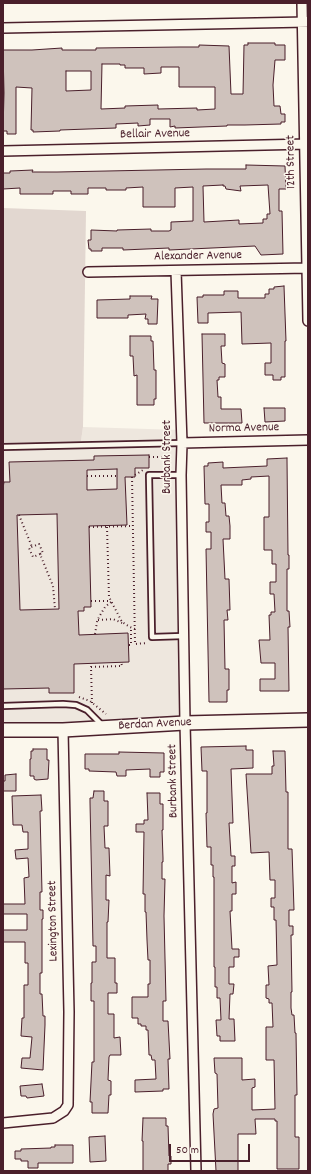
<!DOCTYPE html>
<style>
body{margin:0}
#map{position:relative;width:311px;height:1174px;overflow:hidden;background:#fbf7ec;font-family:Dekko,sans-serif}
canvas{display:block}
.frame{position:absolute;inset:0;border:4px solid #4a1f2b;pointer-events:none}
.scale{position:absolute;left:169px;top:1144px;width:81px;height:18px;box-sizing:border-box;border:2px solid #4a1f2b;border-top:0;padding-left:5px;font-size:12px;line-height:14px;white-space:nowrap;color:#4a1f2b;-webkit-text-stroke:3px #fbf7ec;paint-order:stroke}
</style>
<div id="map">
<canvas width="311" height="1174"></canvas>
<div class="frame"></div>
<div class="scale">50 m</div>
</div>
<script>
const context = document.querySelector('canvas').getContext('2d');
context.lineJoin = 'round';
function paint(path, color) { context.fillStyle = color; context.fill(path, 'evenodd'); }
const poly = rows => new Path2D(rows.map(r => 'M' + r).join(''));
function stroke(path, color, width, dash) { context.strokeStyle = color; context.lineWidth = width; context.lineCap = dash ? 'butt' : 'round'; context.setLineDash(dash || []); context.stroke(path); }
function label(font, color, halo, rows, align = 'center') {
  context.font = font + ' Dekko,sans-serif'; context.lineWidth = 3; context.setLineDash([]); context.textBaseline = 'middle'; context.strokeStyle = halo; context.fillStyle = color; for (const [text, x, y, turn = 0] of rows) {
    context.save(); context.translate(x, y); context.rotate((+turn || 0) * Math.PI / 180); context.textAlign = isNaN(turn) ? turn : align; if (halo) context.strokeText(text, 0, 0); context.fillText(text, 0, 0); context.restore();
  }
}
const built = poly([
 [83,427,181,430,185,723,3,730,3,443,81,441]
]);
const green = poly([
 [3,208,86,211,83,427,81,441,3,443]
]);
const building = poly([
 [248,43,275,43,275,45,285,45,285,60,275,60,273,85,274,106,280,106,281,114,285,114,285,122,281,122,281,124,245,125,227,125,227,126,175,128,175,126,170,127,170,119,150,119,150,125,138,126,138,123,116,124,116,128,60,130,60,131,33,132,33,130,31,130,32,88,16,87,16,134,7,134,7,131,3,131,4,93,3,50,32,50,62,48,62,50,96,50,96,48,180,47,199,47,199,45,229,46,231,94,243,94,244,45,248,45,248,43],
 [102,64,120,64,120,65,125,65,125,68,144,68,144,74,161,73,161,67,179,67,179,87,215,87,215,109,197,110,197,108,158,109,158,105,125,106,125,108,101,109,102,64],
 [66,71,91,71,91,90,66,91,66,71],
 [246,165,285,166,286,189,279,189,279,211,282,211,283,254,261,255,255,246,169,250,169,248,123,250,123,248,102,248,102,251,91,251,91,249,89,249,88,240,91,240,91,230,117,231,117,230,151,229,151,231,169,231,171,230,171,222,193,221,193,187,175,188,175,207,143,207,143,187,126,188,126,190,106,190,106,188,88,188,88,194,71,194,71,191,53,191,53,194,20,194,20,188,3,189,3,173,10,173,10,171,33,170,32,172,57,172,206,169,246,169,246,165],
 [223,185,223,186,225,186,226,189,241,191,240,186,268,185,270,214,267,214,267,219,263,219,263,223,239,224,239,220,204,222,203,186,223,185],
 [284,286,286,341,285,341,285,377,281,377,281,380,273,380,273,375,265,375,265,363,271,363,271,343,242,344,241,312,208,313,208,323,198,323,197,297,203,297,203,295,224,295,224,291,238,291,238,298,265,298,265,294,269,294,269,289,274,289,274,287,284,286],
 [130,296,152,296,151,299,158,299,157,324,148,324,148,319,145,319,146,314,128,315,128,318,97,318,97,300,130,299,130,296],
 [202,334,225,334,225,346,221,346,222,363,225,364,225,377,219,377,219,380,217,380,218,397,221,397,221,409,241,409,242,423,204,423,202,334],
 [130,336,151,336,151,341,153,341,154,370,156,370,156,399,154,399,154,405,137,405,137,375,134,376,133,356,130,356,130,336],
 [264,408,285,408,285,421,265,422,264,408],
 [149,455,149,468,135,468,135,477,125,477,127,525,89,526,91,607,84,607,84,611,78,611,79,635,128,633,129,662,74,664,74,693,49,693,49,688,3,689,3,488,4,482,10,482,9,462,94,460,94,456,149,455],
 [117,469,117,489,87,490,87,470,117,469],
 [57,514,59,609,20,610,17,515,57,514],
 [287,458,288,555,289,555,289,569,287,569,287,611,289,611,290,627,288,627,289,691,260,691,260,679,275,679,275,663,261,663,259,640,270,640,269,615,271,615,271,612,275,612,274,594,270,594,270,582,276,582,276,564,272,564,272,550,264,550,264,517,269,517,269,476,251,477,251,479,242,480,242,485,221,485,222,503,225,503,226,516,229,516,230,526,230,539,223,539,225,579,229,579,230,610,227,610,228,620,224,620,225,669,229,669,229,690,227,690,227,702,209,702,206,549,211,549,211,532,206,532,206,522,209,522,209,504,205,504,204,466,208,466,208,463,223,462,223,468,267,466,267,459,287,458],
 [246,746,246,750,253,750,253,768,231,769,233,823,229,823,231,856,235,856,235,866,232,866,232,883,236,882,236,894,232,894,232,911,230,911,232,949,239,949,239,957,234,957,234,967,229,967,229,984,234,984,233,994,230,994,229,1019,234,1019,235,1041,220,1041,220,1036,217,1036,216,1020,221,1020,220,998,217,998,217,987,215,987,215,967,214,967,214,877,213,877,213,865,211,865,211,847,207,847,206,813,207,813,207,771,202,771,201,747,246,746],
 [33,749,47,749,47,760,49,760,48,779,36,780,34,779,34,776,30,776,30,759,31,759,31,751,33,751,33,749],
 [273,751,285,751,286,792,288,792,288,849,292,849,294,910,289,910,289,926,293,926,293,935,291,935,292,992,291,992,291,1008,292,1015,294,1015,295,1033,296,1033,297,1095,295,1095,295,1137,299,1137,299,1169,277,1169,277,1121,275,1121,275,1119,255,1119,256,1134,238,1134,238,1171,216,1171,213,1114,214,1109,218,1108,217,1074,215,1073,214,1058,242,1058,242,1080,255,1079,255,1087,252,1088,252,1110,275,1109,274,1060,266,1060,266,1027,273,1027,272,1003,269,1003,269,999,266,998,266,985,269,985,268,966,277,965,276,920,274,920,274,907,271,907,271,898,275,898,275,880,270,880,269,852,251,853,246,774,272,774,272,766,274,766,273,751],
 [119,752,164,753,164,772,160,772,160,777,150,777,150,769,126,770,126,776,117,776,116,772,89,771,89,769,85,769,85,754,119,754,119,752],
 [16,774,16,791,3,791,3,781,5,781,5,775,16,774],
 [94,791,104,791,104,801,108,801,108,826,104,826,105,848,109,848,110,876,106,875,106,900,109,900,108,922,107,922,107,958,115,958,115,983,117,983,117,993,108,993,108,1014,114,1014,114,1038,120,1037,121,1055,110,1055,109,1057,108,1080,111,1081,111,1095,109,1095,108,1113,92,1113,92,1102,90,1102,92,1062,94,1062,94,1001,91,1001,91,983,92,983,92,962,96,962,96,946,93,946,90,802,90,798,93,798,94,791],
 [147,793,160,793,160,804,163,804,163,830,162,830,163,858,163,862,162,862,162,879,165,879,164,916,166,1001,163,1001,163,1021,168,1021,170,1059,168,1059,169,1089,163,1089,163,1091,135,1092,135,1080,156,1079,155,1060,152,1060,151,1055,149,1055,148,1030,146,1030,146,1026,141,1026,141,1024,138,1024,138,1018,132,1018,132,997,148,997,148,984,150,984,150,960,148,960,147,940,146,912,145,912,145,894,143,894,144,832,136,832,136,824,144,824,144,820,148,820,147,793],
 [41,795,42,811,40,811,42,892,40,892,40,910,43,910,43,919,42,919,42,973,40,973,40,994,42,994,43,1016,45,1016,45,1025,43,1070,21,1068,22,1058,30,1058,32,1037,21,1036,22,1018,24,1018,24,985,28,985,28,963,25,963,25,942,3,942,3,930,27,930,27,914,3,914,3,904,25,904,24,878,29,877,28,858,16,859,15,850,28,849,28,832,23,832,22,825,13,825,12,796,41,795],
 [42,1084,44,1096,27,1098,26,1096,21,1096,20,1086,42,1084],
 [143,1118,166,1118,166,1126,168,1126,169,1156,171,1156,171,1164,168,1164,168,1171,143,1171,143,1141,142,1141,143,1118],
 [105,1136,106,1161,90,1162,89,1137,105,1136],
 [55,1145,73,1145,73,1163,38,1163,38,1168,28,1168,28,1161,21,1161,21,1159,15,1159,15,1151,21,1151,21,1149,51,1148,51,1147,55,1147,55,1145]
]);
const path = poly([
 [149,457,170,457],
 [135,475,143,470],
 [87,476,117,476],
 [132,477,135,644,147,643],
 [19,515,32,547],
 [89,527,133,526],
 [107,527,109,597,122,622,130,627,135,629],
 [40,554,33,557,29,548,39,544,43,553,40,554,53,586,55,609],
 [91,601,110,601],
 [98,620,113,619,122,623],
 [95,634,97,622,99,617,105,607,111,602],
 [129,645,131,645,131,628],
 [79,697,90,701,106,714],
 [92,703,91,667,122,666,121,662]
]);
const lane = poly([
 [3,447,182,443],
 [181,475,149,475,152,637,183,636],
 [3,706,63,704,76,705,87,710,102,725]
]);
const street = poly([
 [302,3,308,321],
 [3,28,307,22],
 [3,151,308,144],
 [176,271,182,443,181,475,185,723,196,1171],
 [88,272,308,268],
 [182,443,308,440],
 [3,1123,53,1118,64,1111,68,1105,69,1012,63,730]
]);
const secondary = poly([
 [3,730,63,730,185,723,308,720]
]);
const streetNames = [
 ["Bellair Avenue",155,135,-1],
 ["12th Street",292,162,-91],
 ["Alexander Avenue",198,257,-1],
 ["Norma Avenue",244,429,-1],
 ["Burbank Street",168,457,-90],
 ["Berdan Avenue",155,725,-3],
 ["Burbank Street",174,781,-91],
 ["Lexington Street",54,921,-91]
];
paint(built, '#eee7de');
paint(green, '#e2d7d0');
paint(building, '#cfc2bc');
stroke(building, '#4a1f2b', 1);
stroke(lane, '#4a1f2b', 8);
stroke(street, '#4a1f2b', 12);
stroke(secondary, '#4a1f2b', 16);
stroke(path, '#4a1f2b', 2, [1, 3]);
stroke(lane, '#fbf7ec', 4.5);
stroke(street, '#fbf7ec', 9);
stroke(secondary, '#fbf7ec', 13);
label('13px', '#4a1f2b', '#fbf7ec', streetNames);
</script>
